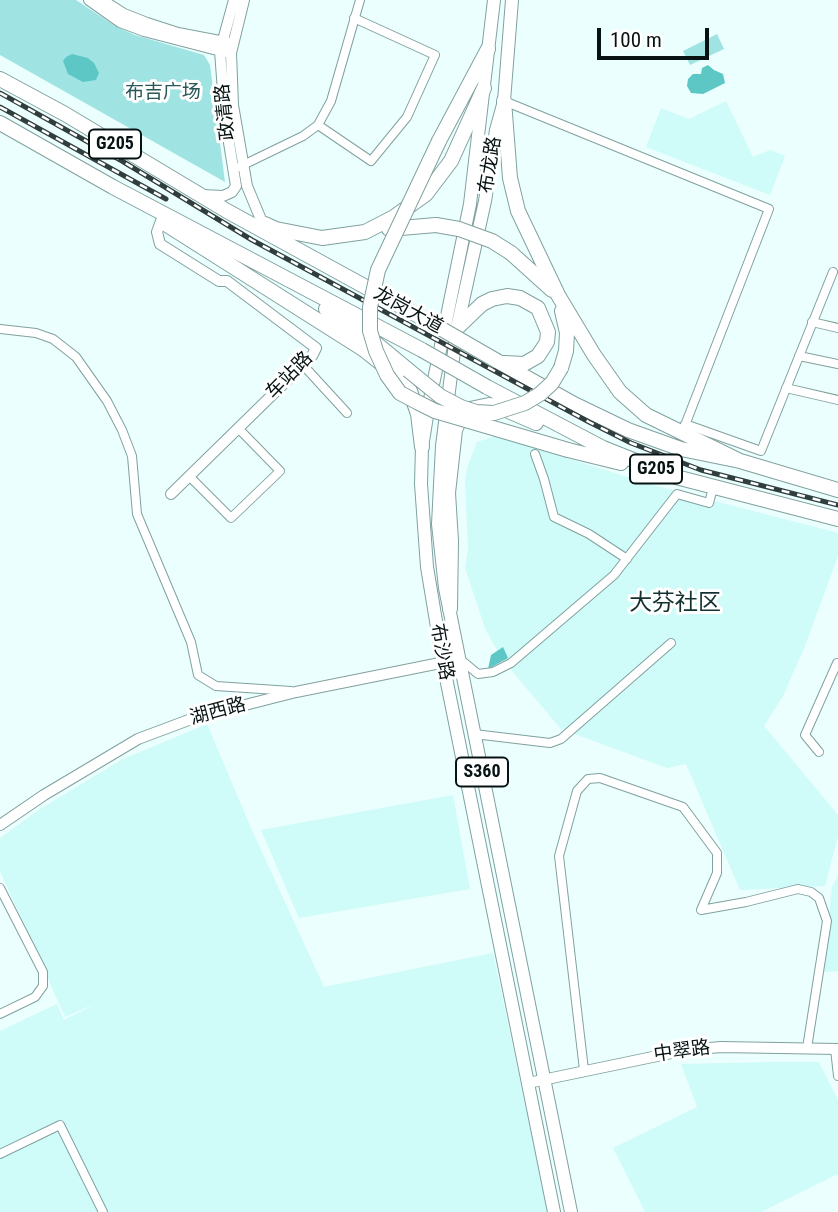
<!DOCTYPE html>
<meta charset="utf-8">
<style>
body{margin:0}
#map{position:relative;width:838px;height:1212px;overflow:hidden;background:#eafffe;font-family:"Roboto Condensed",sans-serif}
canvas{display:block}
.scale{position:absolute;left:597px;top:28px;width:112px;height:32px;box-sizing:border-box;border:4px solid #071313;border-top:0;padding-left:9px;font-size:21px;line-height:24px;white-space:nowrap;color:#071313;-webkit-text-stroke:5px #fff;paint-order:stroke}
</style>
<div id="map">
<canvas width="838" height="1212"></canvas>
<div class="scale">100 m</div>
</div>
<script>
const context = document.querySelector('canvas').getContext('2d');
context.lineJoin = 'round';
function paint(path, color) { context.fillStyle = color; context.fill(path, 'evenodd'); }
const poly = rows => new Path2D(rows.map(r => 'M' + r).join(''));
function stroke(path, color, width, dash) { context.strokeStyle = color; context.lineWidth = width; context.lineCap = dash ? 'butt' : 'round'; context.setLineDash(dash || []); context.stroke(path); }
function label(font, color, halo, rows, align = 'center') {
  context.font = font + ' "Roboto Condensed","Noto Sans SC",sans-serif'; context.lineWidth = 6; context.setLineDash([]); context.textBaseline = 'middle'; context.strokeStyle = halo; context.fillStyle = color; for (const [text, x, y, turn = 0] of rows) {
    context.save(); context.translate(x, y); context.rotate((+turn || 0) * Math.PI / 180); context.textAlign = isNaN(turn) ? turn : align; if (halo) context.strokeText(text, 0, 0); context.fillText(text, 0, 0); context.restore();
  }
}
const built = poly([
 [726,101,753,157,770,150,785,156,770,195,646,147,661,108,689,119],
 [496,436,653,485,838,533,838,556,805,646,783,696,764,726,838,815,838,836,825,886,740,890,686,764,667,768,561,729,501,658,485,628,465,568,468,549,465,480,467,468,477,442],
 [207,724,251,828,324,987,493,953,548,1212,0,1212,0,1031,57,1004,64,1020,97,1003,65,1017,0,871,0,838,40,809,123,759],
 [453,795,470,889,299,918,261,830],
 [838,875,838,971,824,972,832,887],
 [774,1062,819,1062,838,1100,838,1174,761,1212,645,1212,613,1148,697,1107,681,1064]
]);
const green = poly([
 [0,0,76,0,115,26,135,35,204,55,210,65,225,182,0,55],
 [717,34,724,49,690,65,683,51]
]);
const water = poly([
 [72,54,88,58,94,63,99,73,96,80,83,82,68,74,63,61,66,57],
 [708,65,714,70,723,74,725,83,703,94,691,93,687,86,688,79,693,74,701,74,702,68],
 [503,647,508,658,488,669,491,655]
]);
const street = poly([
 [504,101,769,209,682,433],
 [318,125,371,161,407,117,435,55,354,18],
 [239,167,303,136,318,125,331,101,360,0],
 [812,322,838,328],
 [0,329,36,333,53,339,76,357,107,401,122,430,132,456,137,514,191,642,198,675,216,686,291,691],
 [799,356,838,364],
 [303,365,347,413],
 [786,388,838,400],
 [685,424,761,451,833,272],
 [535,454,544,479,554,517,589,534,627,559],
 [189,476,231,518,280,471,238,428],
 [460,659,478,674,493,672,511,663,614,575,677,494,709,503,713,488],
 [474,734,550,743,561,739,671,643],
 [819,752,805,735,837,663],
 [0,888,43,972,43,986,35,997,0,1014],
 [835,1049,838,1076],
 [584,1070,559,856,577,791,588,779,600,778,683,807,717,853,717,873,701,910,746,902,798,889,811,892,819,898,827,921,807,1048],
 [0,1154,60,1125,103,1212]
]);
const secondary = poly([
 [89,0,120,22,144,31,225,52],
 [102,0,124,14,147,23,178,33,230,43],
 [244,0,231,53,233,105,247,186,262,222],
 [201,195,223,196,232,192,236,186,225,118,220,51,234,0],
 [161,221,157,232,160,244,219,281,227,281,316,348,312,356,171,494],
 [0,825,44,795,138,739,194,718,296,692,460,659],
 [528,1083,686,1050,721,1047,838,1049]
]);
const primary = poly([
 [494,0,470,204,429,404,422,447,421,484,427,567,443,663,554,1212],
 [512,0,504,101,496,130,485,201,457,328,442,446,438,524,445,588,571,1212]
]);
const highway = poly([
 [0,79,65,114,227,211,426,320],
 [504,101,510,178,518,211,558,295,594,355,620,392,646,415,740,461],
 [0,123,113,187,422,350],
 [439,141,488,49],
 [164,223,363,349,392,372,410,391,418,414,422,447],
 [265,224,276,229,322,238,365,232,394,217,426,194,451,161,484,88],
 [389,229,436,225],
 [511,253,552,290],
 [326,309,361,331,408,370],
 [457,328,482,304,492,299,507,296,520,298,538,308,548,332,547,342,538,356,524,364,504,363],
 [497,361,574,404,628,430,681,449,740,461,838,490],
 [561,368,566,351,567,333,562,311],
 [487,387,603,448,676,477,838,519],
 [568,450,621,463],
 [450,609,451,541,448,493,455,430,461,417,470,409,489,405,497,406,536,423]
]);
const rail = poly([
 [0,93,122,161,252,240,589,422,631,443,701,470,838,505],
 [0,107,166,199]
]);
const highwayBridge = poly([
 [439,141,378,270,370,307,370,331,376,351,387,375,400,393,417,402,435,411,568,450],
 [436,225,459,229,492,241,511,253],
 [426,320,497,361],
 [422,350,487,387],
 [408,370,440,396,461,407,476,412,494,413,525,403,540,394,552,383,561,368]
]);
const shields = [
 [115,144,52],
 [656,469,52],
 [482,772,52]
];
const shieldNames = [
 ["G205",115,144],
 ["G205",656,469],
 ["S360",482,772]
];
const parkNames = [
 ["布吉广场",163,93]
];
const streetNames = [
 ["政清路",226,112,-96],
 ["布龙路",491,165,-81],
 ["龙岗大道",408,311,29],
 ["车站路",290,376,-46],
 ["布沙路",441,652,80],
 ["湖西路",218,712,-15],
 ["中翠路",682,1052,-8]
];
const quarterNames = [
 ["大芬社区",675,604]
];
paint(built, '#cffbf9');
paint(green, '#9fe4e2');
paint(water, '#5dc7c5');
stroke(street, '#80a19f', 10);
stroke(secondary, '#80a19f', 12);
stroke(primary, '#80a19f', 14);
stroke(highway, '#80a19f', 16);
stroke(street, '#fff', 8);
stroke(secondary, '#fff', 10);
stroke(primary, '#fff', 12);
stroke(highway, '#fff', 14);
stroke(rail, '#303e3d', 5);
stroke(rail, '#fff', 2.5, [8]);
stroke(highwayBridge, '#80a19f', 16, []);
stroke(highwayBridge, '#fff', 14);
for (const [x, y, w] of shields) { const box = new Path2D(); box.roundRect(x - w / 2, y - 14.5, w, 29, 5); context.fillStyle = '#fff'; context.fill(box); stroke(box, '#071313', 2); }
label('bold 18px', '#071313', null, shieldNames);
label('19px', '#285756', '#fff', parkNames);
label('19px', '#071313', '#fff', streetNames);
label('23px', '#133130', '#fff', quarterNames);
</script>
